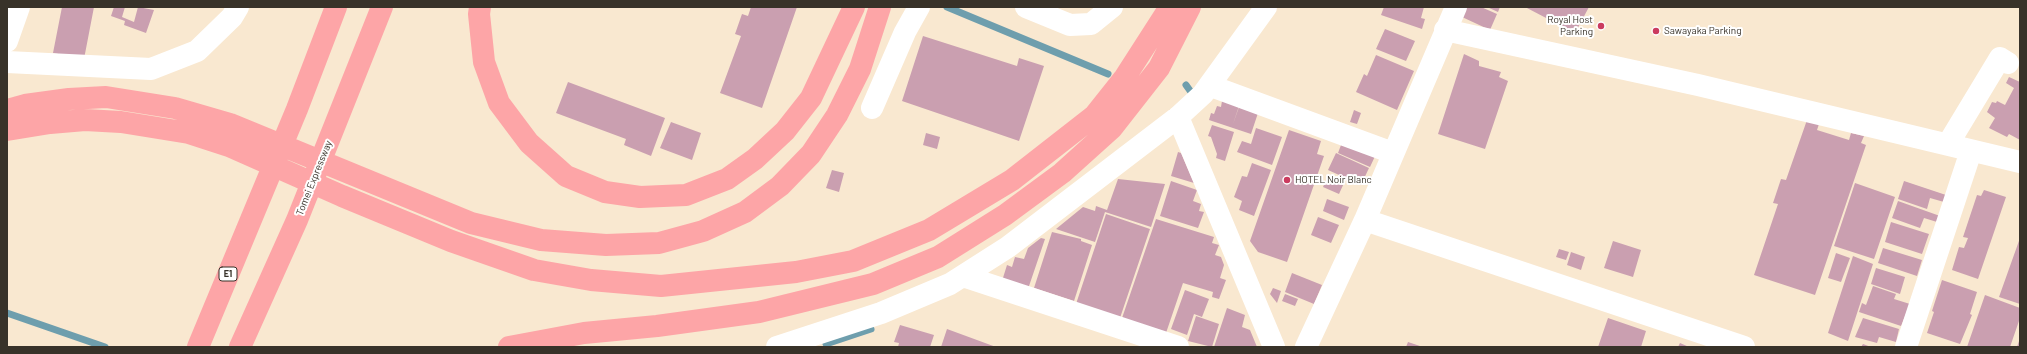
<!DOCTYPE html>
<style>
body{margin:0}
#map{position:relative;width:2027px;height:354px;overflow:hidden;background:#f9e8d0;font-family:Barlow,sans-serif}
canvas{display:block}
.frame{position:absolute;inset:0;border:8px solid #383229;pointer-events:none}
</style>
<div id="map">
<canvas width="2027" height="354"></canvas>
<div class="frame"></div>
</div>
<script>
const context = document.querySelector('canvas').getContext('2d');
context.lineJoin = 'round';
const poly = rows => new Path2D(rows.map(r => 'M' + r).join(''));
function stroke(path, color, width, dash) { context.strokeStyle = color; context.lineWidth = width; context.lineCap = dash ? 'butt' : 'round'; context.setLineDash(dash || []); context.stroke(path); }
function paint(path, color) { context.fillStyle = color; context.fill(path, 'evenodd'); }
function label(font, color, halo, rows, align = 'center') {
  context.font = font + ' Barlow,sans-serif'; context.lineWidth = 4; context.setLineDash([]); context.textBaseline = 'middle'; context.strokeStyle = halo; context.fillStyle = color; for (const [text, x, y, turn = 0] of rows) {
    context.save(); context.translate(x, y); context.rotate((+turn || 0) * Math.PI / 180); context.textAlign = isNaN(turn) ? turn : align; if (halo) context.strokeText(text, 0, 0); context.fillText(text, 0, 0); context.restore();
  }
}
const stream = poly([
 [947,7,1108,74],
 [1186,85,1191,92],
 [7,313,105,347],
 [826,344,871,329]
]);
const building = poly([
 [62,7,94,7,84,59,53,53],
 [114,7,125,7,122,17,134,22,138,7,154,10,146,33,124,25,125,21,111,16],
 [751,7,797,7,762,108,720,93,741,36,735,34,742,14,748,16],
 [1384,7,1424,7,1421,18,1425,19,1422,29,1381,15],
 [1467,7,1481,7,1497,14,1490,30,1462,17],
 [1487,7,1500,7,1498,12],
 [1525,7,1589,7,1575,33],
 [1385,29,1415,41,1406,61,1376,49],
 [923,36,1017,66,1019,58,1044,66,1019,141,902,101],
 [1464,54,1479,61,1479,66,1501,72,1499,77,1508,81,1485,149,1438,134],
 [1376,55,1414,71,1397,110,1356,92,1364,74,1367,76],
 [2009,77,2020,82,2020,140,2009,134,2007,137,1989,128,1995,118,1987,112,1992,102,1996,103,1997,101,2005,105,2014,88,2006,83],
 [568,82,665,118,651,156,624,145,626,139,556,113],
 [1222,101,1239,106,1233,124,1239,107,1258,113,1251,134,1209,120,1211,113,1214,114,1217,106,1221,107],
 [1354,110,1361,113,1357,124,1350,122],
 [1807,120,1819,124,1817,130,1849,140,1851,133,1864,136,1861,143,1866,145,1815,295,1754,275,1778,204,1773,203,1781,179,1786,180],
 [671,122,701,133,692,160,660,148],
 [1212,125,1234,132,1225,161,1216,158,1217,154,1211,137,1208,136],
 [1256,128,1282,137,1272,165,1237,152,1242,141,1251,144],
 [1289,130,1321,141,1317,154,1324,156,1287,262,1258,252,1250,241],
 [926,133,940,137,937,149,923,145],
 [1344,137,1377,152,1370,167,1338,153],
 [1178,152,1181,153,1194,183,1171,176],
 [1336,153,1369,168,1361,185,1328,170],
 [1252,163,1271,170,1254,216,1239,210,1242,201,1234,197,1242,176,1247,177],
 [832,170,844,173,839,192,826,188],
 [1328,176,1344,183,1339,194,1323,187],
 [1118,179,1165,184,1151,227,1105,212,1095,242,1056,229,1083,207,1095,211,1096,206,1107,210],
 [1171,181,1197,190,1193,201,1201,204,1199,211,1204,212,1198,228,1160,216],
 [1904,181,1946,195,1944,202,1930,198,1927,209,1898,199],
 [1855,183,1895,197,1874,259,1834,246],
 [1984,190,2006,197,1978,279,1952,270,1959,247,1964,248,1968,238,1963,237,1977,195,1981,196],
 [1327,199,1349,207,1344,220,1323,211],
 [1898,201,1940,216,1937,222,1924,218,1920,228,1892,218],
 [1106,214,1150,229,1120,318,1076,304],
 [1318,217,1339,225,1331,243,1311,235],
 [1156,219,1214,237,1212,243,1219,245,1215,255,1221,257,1224,265,1220,278,1226,280,1219,299,1212,297,1213,292,1183,283,1166,333,1122,318],
 [1891,222,1929,234,1922,254,1885,242],
 [1052,232,1081,239,1081,241,1092,245,1074,301,1034,288],
 [1041,238,1045,239,1028,289,1002,281,1007,265,1012,267,1015,257,1024,259,1028,248],
 [2020,238,2020,304,1999,297],
 [1613,241,1641,250,1633,277,1604,268],
 [1883,248,1922,260,1917,276,1878,263],
 [1559,249,1569,252,1566,260,1556,257],
 [1571,252,1585,257,1581,270,1567,265],
 [1836,253,1850,258,1841,282,1828,278],
 [1853,256,1873,264,1848,341,1828,333],
 [1876,268,1905,277,1900,294,1871,284],
 [1292,273,1322,285,1314,304,1285,292],
 [1942,280,1977,292,1970,314,1972,315,1960,344,1927,333,1934,312,1932,311],
 [1873,286,1896,294,1894,299,1910,304,1901,326,1859,312,1862,303,1866,305],
 [1273,288,1281,291,1277,303,1270,294],
 [1185,290,1209,299,1202,317,1194,314,1187,335,1171,329],
 [1285,294,1298,299,1295,306,1282,301],
 [1985,295,2020,308,2020,318,2010,347,1967,347],
 [1227,308,1245,315,1242,327,1250,330,1257,347,1214,347],
 [1196,316,1219,324,1212,347,1188,341],
 [1608,318,1646,331,1641,347,1598,347],
 [1863,318,1899,329,1896,342,1879,337,1877,343,1855,337],
 [900,325,934,335,930,347,898,347,899,343,894,342],
 [947,329,996,347,941,347],
 [2020,338,2020,347,2017,347],
 [1408,342,1423,347,1406,347],
 [1680,343,1689,347,1678,347],
 [1863,344,1871,347,1861,347]
]);
const minor = poly([
 [1026,7,1070,25,1091,24,1112,7],
 [1445,30,1698,85,2020,162],
 [7,41,19,7],
 [7,62,151,69,197,51,232,17,238,7],
 [1211,86,1393,153],
 [872,108,905,32,919,7],
 [1178,117,1274,347],
 [1948,144,2000,58,2008,63],
 [1365,220,1744,347],
 [963,276,1178,347],
 [777,347,881,313,950,284,1008,247,1178,117,1203,94,1266,7],
 [1306,347,1365,220,1456,7],
 [1906,347,1971,151]
]);
const highway = poly([
 [480,7,479,14,484,62,499,103,529,143,566,176,605,192,640,197,686,195,727,179,755,159,785,131,811,98,854,7],
 [7,110,25,105,69,99,106,97,175,108,230,124,471,223,541,240,606,245,659,243,703,231,745,212,780,186,811,154,837,115,860,69,880,7],
 [7,130,50,123,85,120,121,122,189,133,229,146,342,196,451,241,534,270,591,280,661,286,796,272,853,261,929,230,1012,180,1094,116,1125,77,1170,7],
 [198,347,297,109,336,7],
 [240,347,297,220,382,7],
 [509,347,584,333,657,326,759,312,873,284,938,257,1005,215,1062,173,1112,128,1159,68,1190,7]
]);
const markers = [
 [1601,26,4,"#cb3b5f"],
 [1656,31,4,"#cb3b5f"],
 [1287,180,4,"#cb3b5f"]
];
const shields = [
 [228,274,18]
];
const shieldNames = [
 ["E1",228,274]
];
const poiNames = [
 ["Royal Host",1593,20,"right"],
 ["Parking",1593,32,"right"],
 ["Sawayaka Parking",1664,31],
 ["HOTEL Noir Blanc",1295,180]
];
const streetNames = [
 ["Tomei Expressway",314,178,-68]
];
stroke(stream, '#6e9ead', 7);
paint(building, '#ca9fb0');
stroke(minor, '#fff', 22);
stroke(highway, '#fda5a7', 22);
for (const [x, y, r, color] of markers) { const dot = new Path2D(); dot.arc(x, y, r, 0, 2 * Math.PI); context.fillStyle = color; context.fill(dot); stroke(dot, '#fff', 1.5); }
for (const [x, y, w] of shields) { const box = new Path2D(); box.roundRect(x - w / 2, y - 7, w, 14, 3); context.fillStyle = '#fff'; context.fill(box); stroke(box, '#383229', 1); }
label('bold 9px', '#383229', null, shieldNames);
label('10px', '#383229', '#fff', poiNames, 'left');
label('10px', '#383229', '#fff', streetNames);
</script>
